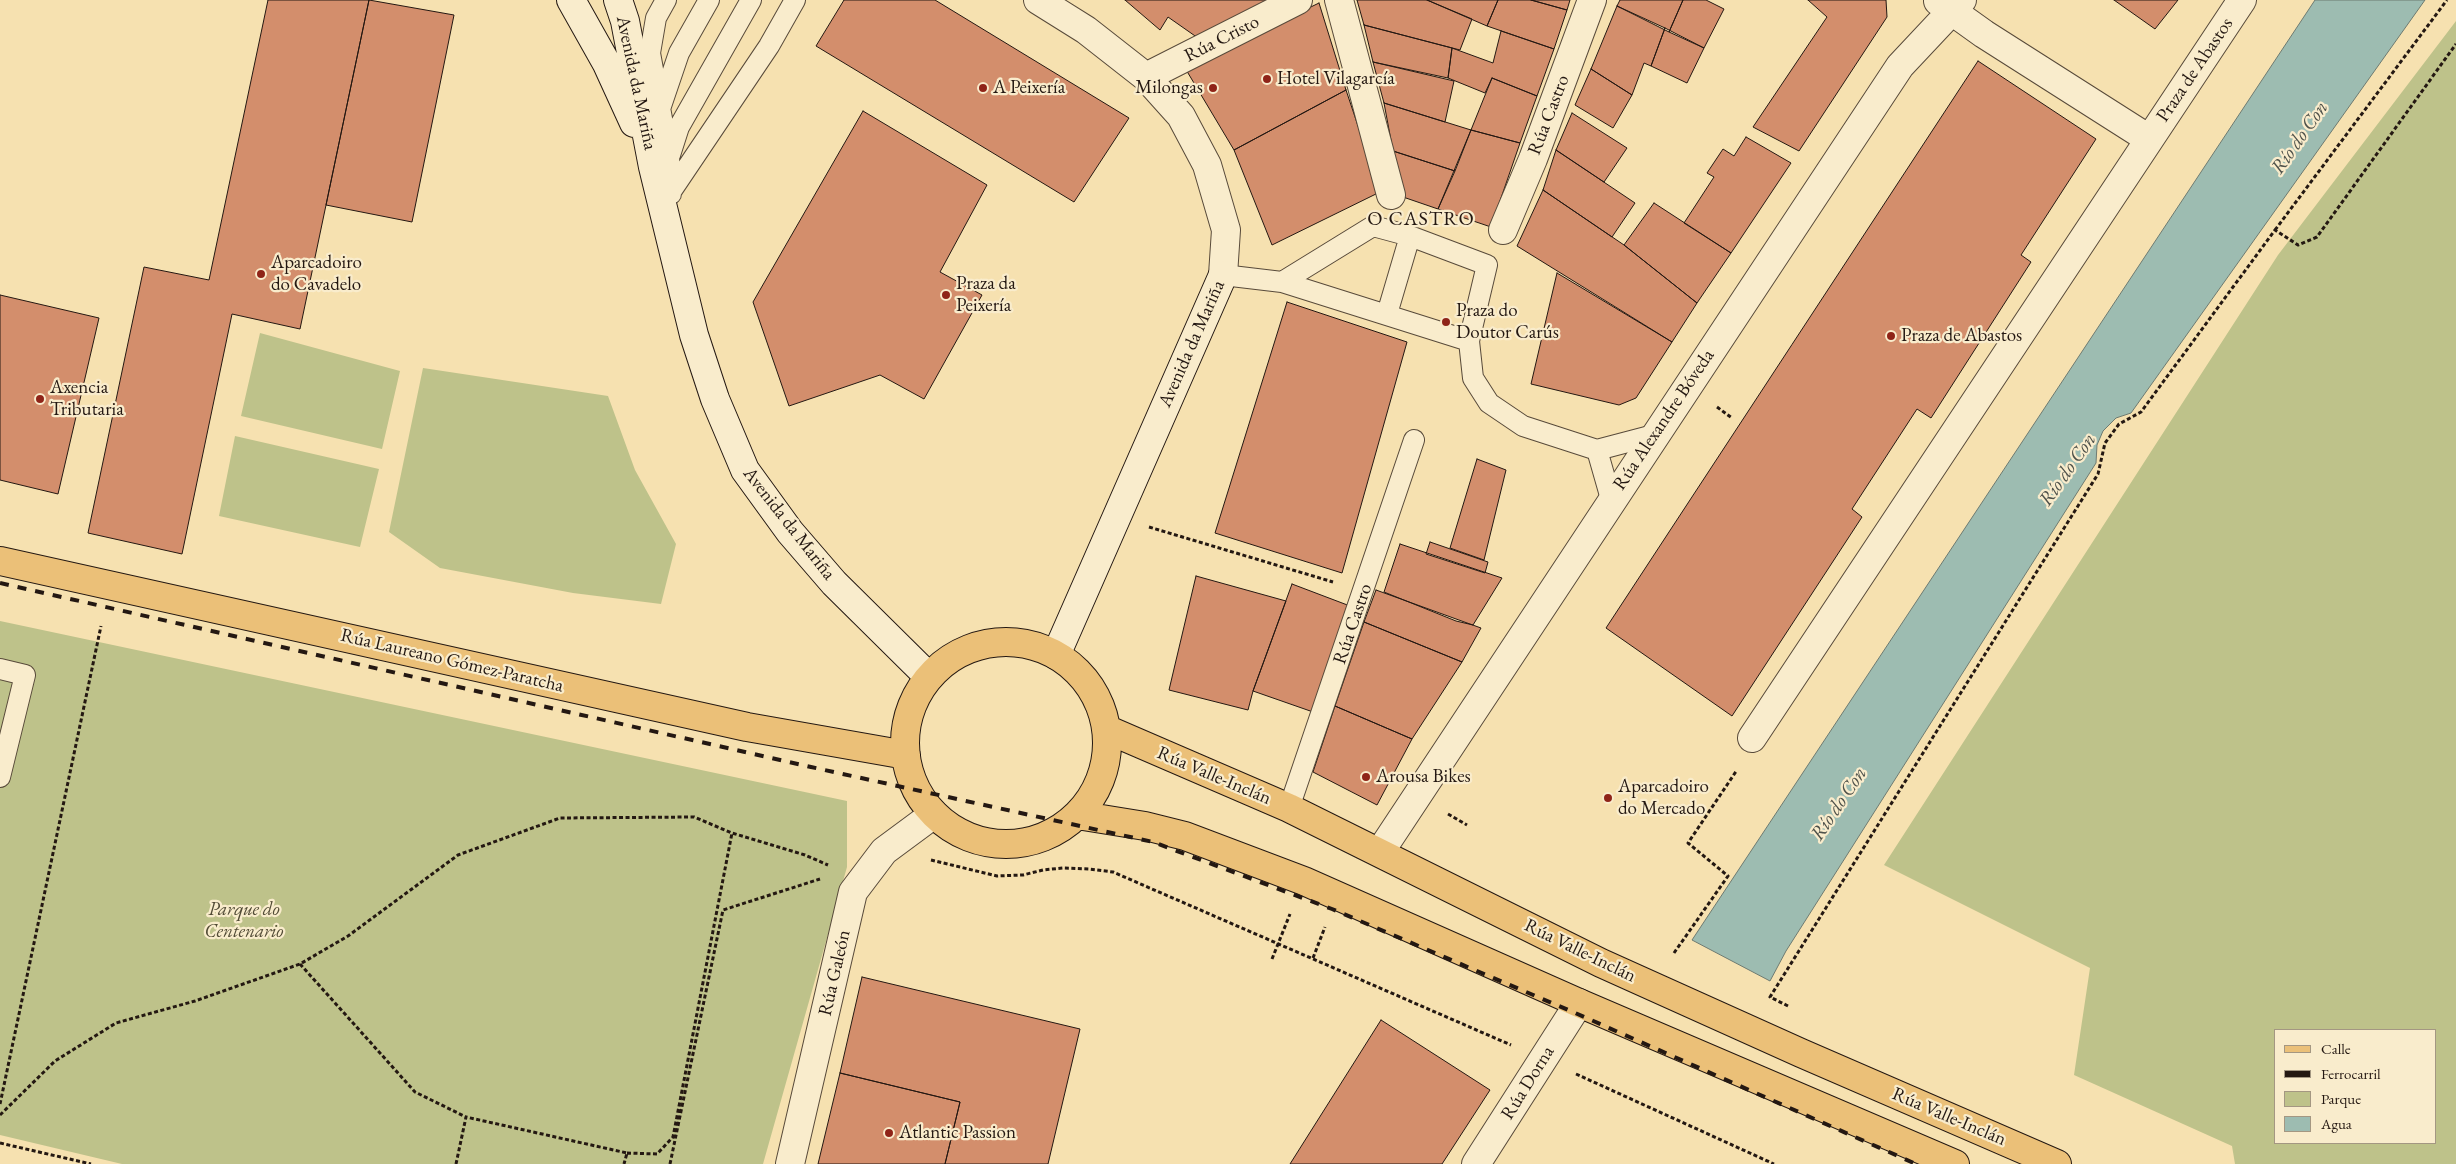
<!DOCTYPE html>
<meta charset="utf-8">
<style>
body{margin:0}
#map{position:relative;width:2456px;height:1164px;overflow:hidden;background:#f6e1b0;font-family:"EB Garamond",serif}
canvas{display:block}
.legend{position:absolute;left:2274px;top:1029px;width:162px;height:115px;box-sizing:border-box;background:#f9eccc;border:1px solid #a49782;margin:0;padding:6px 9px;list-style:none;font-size:15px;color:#241812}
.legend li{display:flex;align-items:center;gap:10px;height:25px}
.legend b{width:25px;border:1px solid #a49782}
</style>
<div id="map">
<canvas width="2456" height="1164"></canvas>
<ul class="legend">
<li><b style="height:6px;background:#ebc078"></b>Calle</li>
<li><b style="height:6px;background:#241812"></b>Ferrocarril</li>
<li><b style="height:14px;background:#bec28a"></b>Parque</li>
<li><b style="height:14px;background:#9dbcb1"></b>Agua</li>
</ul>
</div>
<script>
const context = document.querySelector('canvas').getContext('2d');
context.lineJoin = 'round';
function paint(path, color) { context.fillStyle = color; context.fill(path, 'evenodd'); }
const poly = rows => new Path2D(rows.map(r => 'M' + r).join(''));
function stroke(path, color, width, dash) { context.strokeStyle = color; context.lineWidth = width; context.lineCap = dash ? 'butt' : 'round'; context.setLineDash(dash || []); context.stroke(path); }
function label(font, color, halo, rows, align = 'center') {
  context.font = font + ' "EB Garamond",serif'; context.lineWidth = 4.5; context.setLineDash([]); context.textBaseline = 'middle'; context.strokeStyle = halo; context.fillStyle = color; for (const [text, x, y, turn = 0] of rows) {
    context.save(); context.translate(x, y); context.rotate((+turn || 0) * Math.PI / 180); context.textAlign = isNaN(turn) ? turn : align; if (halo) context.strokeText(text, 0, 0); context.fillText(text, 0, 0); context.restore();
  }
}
const green = poly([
 [2456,21,2456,1164,2235,1164,2232,1146,2074,1075,2090,968,1884,865,2278,255],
 [2275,1030,2435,1030,2435,1143,2275,1143],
 [260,333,400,371,382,449,241,416],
 [423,368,608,396,635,470,676,544,661,604,573,593,440,568,389,532],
 [235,436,379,469,360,547,219,516],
 [0,621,847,801,847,867,763,1164,122,1164,0,1135]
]);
const water = poly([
 [2315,0,2425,0,2131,413,2116,418,2103,431,2097,445,2096,463,1786,951,1770,981,1692,940,2315,0]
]);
const building = poly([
 [268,0,369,0,300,329,232,314,182,554,88,533,144,267,209,280,268,0],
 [369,0,454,15,412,222,326,205,369,0],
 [844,0,935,0,1129,118,1074,202,816,46,844,0],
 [1125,0,1270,0,1198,38,1168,17,1160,30,1125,0],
 [1357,0,1427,0,1472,19,1460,50,1364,25,1357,0],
 [1427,0,1498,0,1487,26,1427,0],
 [1498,0,1531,0,1567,10,1554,49,1487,26,1498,0],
 [1531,0,1570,0,1567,10,1531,0],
 [1620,0,1683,0,1669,32,1617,6,1620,0],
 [1683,0,1706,0,1724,9,1704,48,1669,32,1683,0],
 [1808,0,1886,0,1887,17,1799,151,1753,127,1827,17,1808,0],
 [2114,0,2178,0,2155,29,2114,0],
 [1319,3,1346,90,1234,150,1185,68,1319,3],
 [1617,6,1665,28,1651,66,1644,63,1632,95,1591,69,1617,6],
 [1364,25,1452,48,1448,78,1373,62,1364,25],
 [1665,28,1704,48,1687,83,1651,66,1665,28],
 [1501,31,1554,49,1537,96,1492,78,1485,93,1448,78,1452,48,1493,63,1501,31],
 [1978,61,2096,139,2021,255,2031,262,1931,418,1917,409,1852,509,1862,517,1732,716,1606,628,1978,61],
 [1373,62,1454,81,1445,122,1384,103,1373,62],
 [1591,69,1632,95,1613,128,1575,105,1591,69],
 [1492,78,1537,96,1520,143,1471,130,1492,78],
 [1346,90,1380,192,1272,245,1234,150,1346,90],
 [1384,103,1471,130,1455,171,1393,151,1384,103],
 [863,111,987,185,940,272,982,295,924,399,880,375,789,406,753,302,863,111],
 [1572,113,1627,148,1604,182,1556,150,1572,113],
 [1471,130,1520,143,1491,227,1438,209,1471,130],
 [1746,137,1791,163,1731,253,1684,223,1714,177,1707,173,1723,149,1734,156,1746,137],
 [1556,150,1635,203,1612,237,1543,190,1556,150],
 [1393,151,1455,171,1438,209,1403,197,1393,151],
 [1543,190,1624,245,1697,303,1672,342,1517,246,1543,190],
 [1654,203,1731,253,1697,303,1624,245,1654,203],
 [1557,273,1672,342,1636,398,1619,405,1531,384,1557,273],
 [0,295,99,318,58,494,0,480,0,295],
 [1287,302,1407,342,1342,573,1215,533,1287,302],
 [1477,459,1506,470,1484,560,1450,548,1477,459],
 [1430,542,1488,562,1485,573,1426,554,1430,542],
 [1400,544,1502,578,1473,625,1456,621,1384,592,1400,544],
 [1196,576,1286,601,1253,691,1248,710,1169,690,1196,576],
 [1292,584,1350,606,1316,713,1253,691,1292,584],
 [1376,590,1481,628,1462,662,1364,622,1376,590],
 [1364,622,1462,662,1412,739,1335,706,1364,622],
 [1335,706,1412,739,1377,805,1313,772,1335,706],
 [862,977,1080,1029,1048,1164,945,1164,960,1102,840,1073,862,977],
 [1381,1020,1490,1090,1442,1164,1290,1164,1381,1020],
 [840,1073,960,1102,945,1164,818,1164,840,1073]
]);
const path = poly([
 [2275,230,2447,0],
 [1717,407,1732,418],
 [1149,527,1333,582],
 [1448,814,1467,825],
 [931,860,997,876,1023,875,1043,870,1063,868,1089,869,1113,872,1511,1045],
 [1674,953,1728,876,1688,843,1737,770],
 [1313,958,1325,927],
 [1272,959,1290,914],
 [300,964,415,1092,466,1117],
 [1788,1006,1770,997,2098,474,2105,443,2119,424,2141,412,2275,230,2298,245,2317,237,2456,44],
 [1576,1074,1774,1164],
 [0,1104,101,626],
 [0,1115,55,1061,116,1023,195,1001,300,964,348,936,458,855,560,818,694,817,732,833,805,855,828,865],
 [0,1143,91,1164],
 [627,1153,657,1154,673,1137,732,833],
 [456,1164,466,1117,627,1153,624,1164],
 [670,1164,723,910,820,879]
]);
const lane = poly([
 [666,0,656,18,650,53,669,157,671,194],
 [661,106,679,53,709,0],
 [670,155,679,127,751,0],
 [672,190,769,46,795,0],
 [1223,275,1282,282,1469,341],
 [1282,282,1373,226,1410,236,1487,265,1469,341,1473,378,1489,403,1523,426,1597,450,1654,435],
 [1387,314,1410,236],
 [1597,450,1611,499],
 [0,669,25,675,0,777],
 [1289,808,1414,440]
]);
const street = poly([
 [1038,0,1086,30,1146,77,1181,116,1207,165,1226,230,1223,275],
 [1339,0,1391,195],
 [1938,1,1984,34,2149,139],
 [1146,77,1298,0],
 [1503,230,1533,159,1592,0],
 [1752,738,2242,0],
 [1380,852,1900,66,1962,0],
 [790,1164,853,892,884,851,934,814],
 [1476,1164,1579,1003]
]);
const secondary = poly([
 [571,0,607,64,634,123],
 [618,0,625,21,653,167,694,335,715,399,745,470,790,532,834,583,929,677],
 [1056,655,1223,275]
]);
const primary = poly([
 [0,561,747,727,906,755],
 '905 743a101 101 0 1 1 202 0a101 101 0 1 1-202 0Z',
 [1106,729,1289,808,1601,963,1801,1053,2057,1164],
 [1077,815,1145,826,1185,836,1304,881,1579,1003,1955,1164]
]);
const rail = poly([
 [0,583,811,767,1153,842,1332,909,1573,1012,1916,1164]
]);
const markers = [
 [1267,79,5,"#8f2418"],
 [983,88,5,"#8f2418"],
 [1213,88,5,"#8f2418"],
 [261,274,5,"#8f2418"],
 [946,295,5,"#8f2418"],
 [1446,322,5,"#8f2418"],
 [1891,336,5,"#8f2418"],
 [40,399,5,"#8f2418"],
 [1366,777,5,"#8f2418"],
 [1608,798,5,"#8f2418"],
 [889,1133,5,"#8f2418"]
];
const streetNames = [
 ["Rúa Cristo",1222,39,-27],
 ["Praza de Abastos",2195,70,-56],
 ["Avenida da Mariña",636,83,78],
 ["Rúa Castro",1549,115,-69],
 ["Avenida da Mariña",1192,344,-66],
 ["Rúa Alexandre Bóveda",1664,420,-56],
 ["Avenida da Mariña",789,524,52],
 ["Rúa Castro",1353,624,-71],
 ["Rúa Laureano Gómez-Paratcha",452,661,13],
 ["Rúa Valle-Inclán",1214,776,23],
 ["Rúa Valle-Inclán",1580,951,26],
 ["Rúa Galeón",835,973,-77],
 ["Rúa Dorna",1528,1083,-58],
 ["Rúa Valle-Inclán",1949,1117,23]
];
const poiNames = [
 ["Hotel Vilagarcía",1277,79],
 ["A Peixería",993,88],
 ["Milongas",1203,88,"right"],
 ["Aparcadoiro",271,263],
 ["do Cavadelo",271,285],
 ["Praza da",956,284],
 ["Peixería",956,306],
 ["Praza do",1456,311],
 ["Doutor Carús",1456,333],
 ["Praza de Abastos",1901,336],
 ["Axencia",50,388],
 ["Tributaria",50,410],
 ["Arousa Bikes",1376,777],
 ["Aparcadoiro",1618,787],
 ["do Mercado",1618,809],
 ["Atlantic Passion",899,1133]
];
const parkNames = [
 ["Parque do",244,910],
 ["Centenario",244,932]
];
const waterNames = [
 ["Río do Con",2300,138,-55],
 ["Río do Con",2068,470,-55],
 ["Río do Con",1839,804,-56]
];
const neighbourhoodNames = [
 ["O CASTRO",1421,220]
];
paint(green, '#bec28a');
paint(water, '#9dbcb1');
stroke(water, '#6d7a71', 1);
paint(building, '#d38e6c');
stroke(building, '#241812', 1);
stroke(lane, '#584a3a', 22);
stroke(street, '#584a3a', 30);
stroke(secondary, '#241812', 30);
stroke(primary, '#241812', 30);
stroke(path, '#241812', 3, [4, 2.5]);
stroke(lane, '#f9eccc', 20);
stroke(street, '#f9eccc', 28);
stroke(secondary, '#f9eccc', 28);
stroke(primary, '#ebc078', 28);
stroke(rail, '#241812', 4, [9, 9]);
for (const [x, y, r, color] of markers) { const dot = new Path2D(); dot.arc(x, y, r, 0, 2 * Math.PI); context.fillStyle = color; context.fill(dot); stroke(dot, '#f9eccc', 2); }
label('19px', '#241812', '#f9eccc', streetNames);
label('19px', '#241812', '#f9eccc', poiNames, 'left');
label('italic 19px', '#524b36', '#f9eccc', parkNames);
label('italic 20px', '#4e514a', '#f9eccc', waterNames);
context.letterSpacing = '1px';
label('20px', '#241812', '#f9eccc', neighbourhoodNames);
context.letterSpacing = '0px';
</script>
